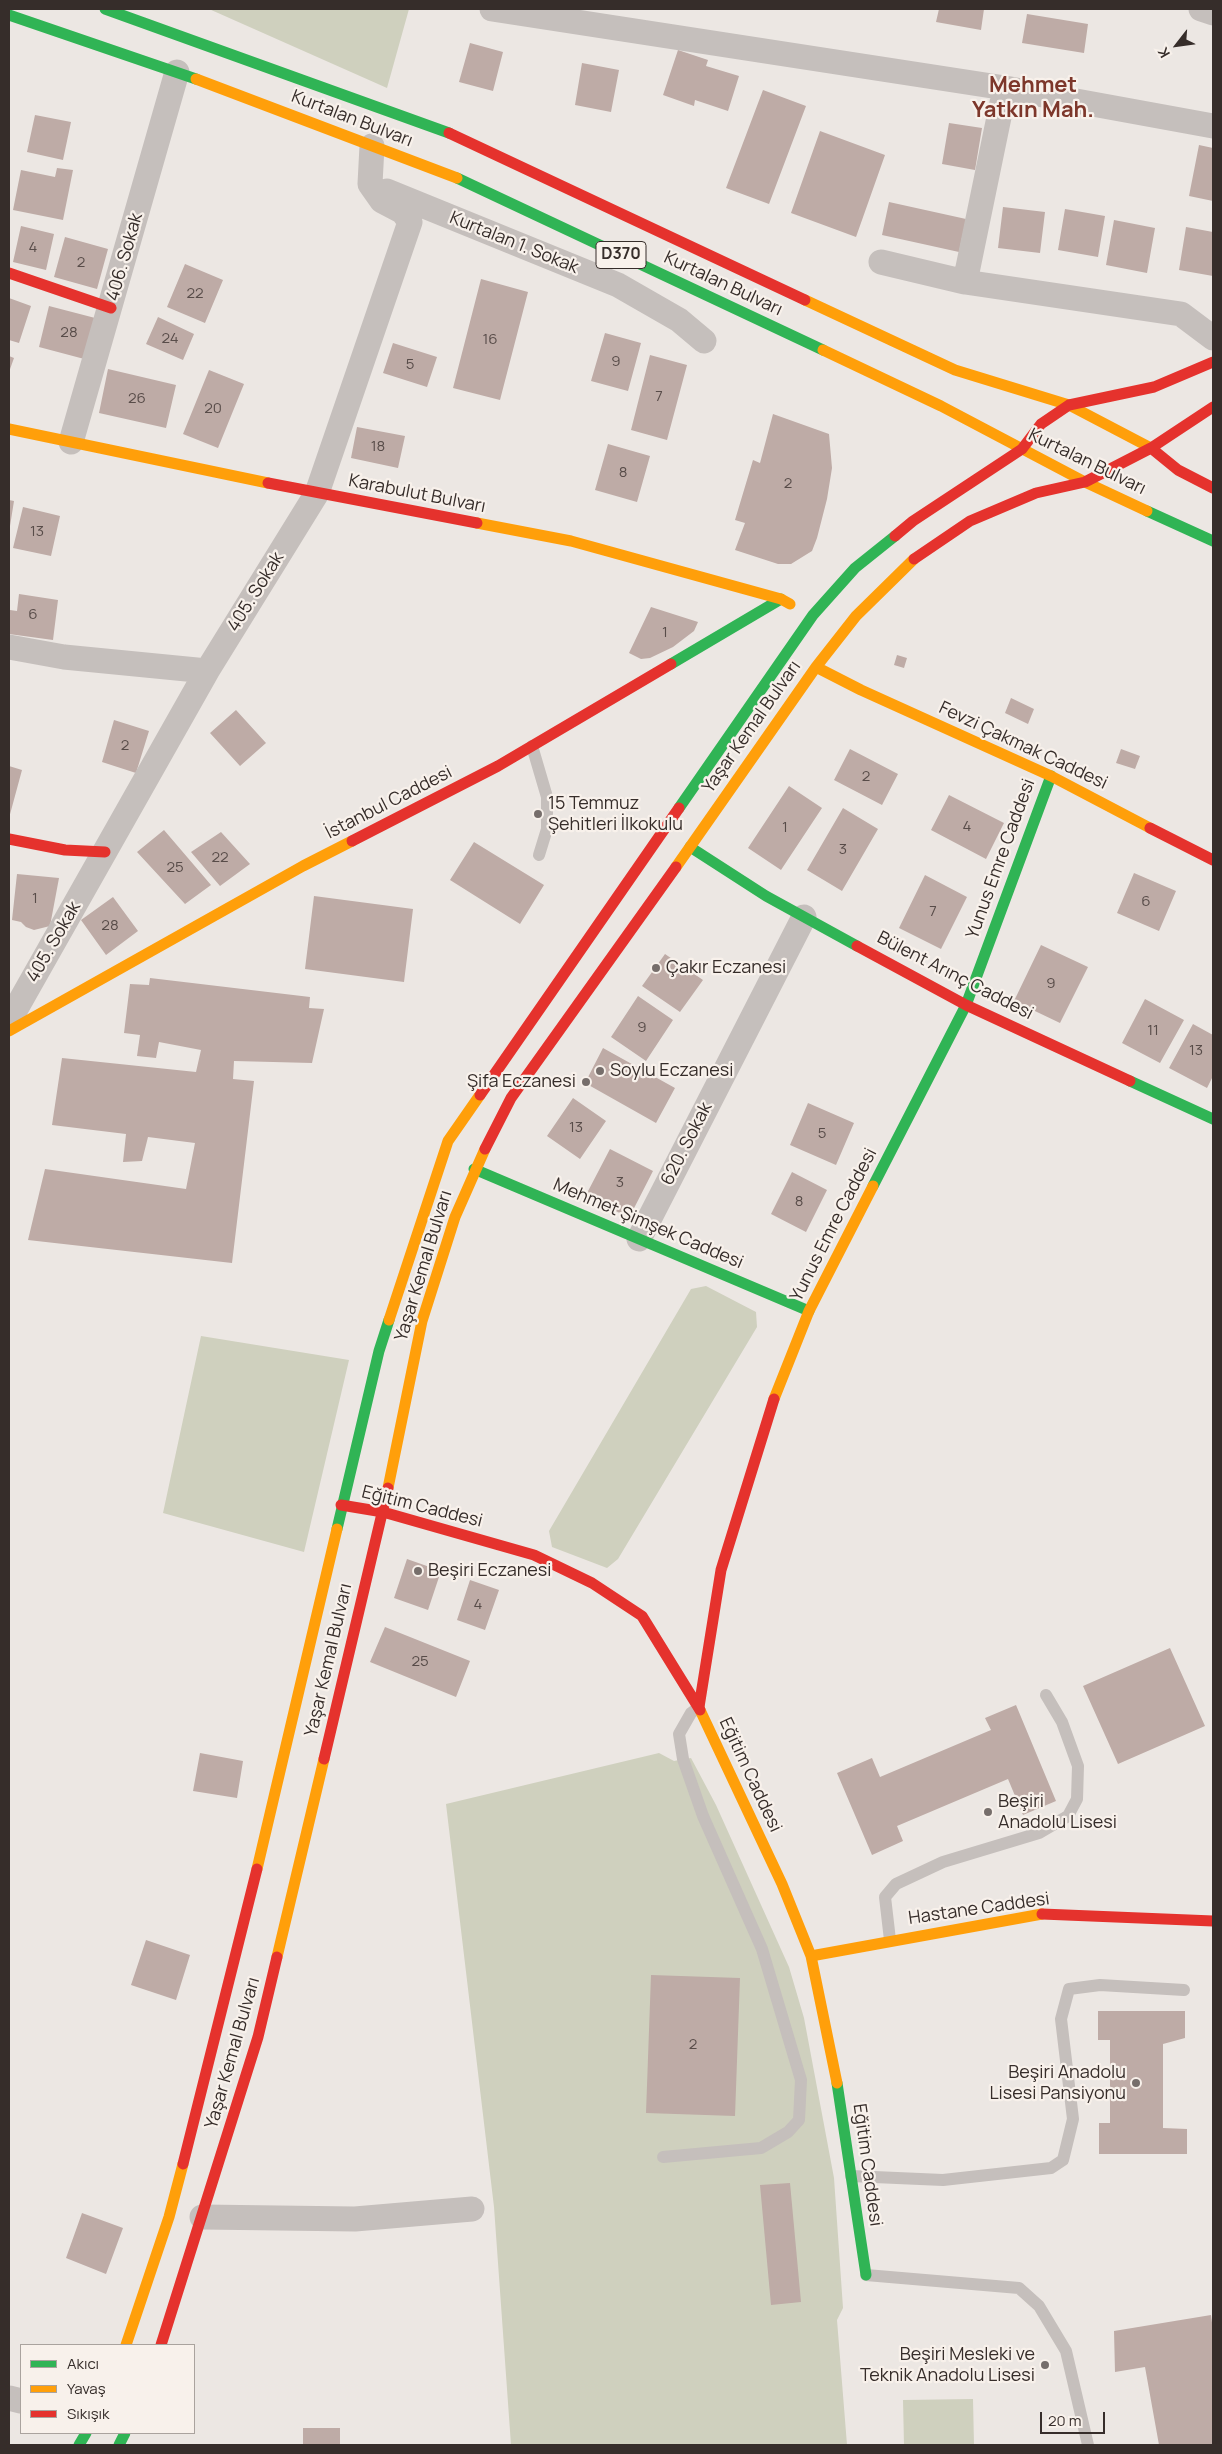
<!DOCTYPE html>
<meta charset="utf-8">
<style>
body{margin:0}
#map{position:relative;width:1222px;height:2454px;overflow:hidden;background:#ece7e3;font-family:Manrope,sans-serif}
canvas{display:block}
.frame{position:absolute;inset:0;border:10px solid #362d2a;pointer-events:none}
.legend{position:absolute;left:20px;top:2344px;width:175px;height:90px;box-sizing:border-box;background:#f8f1eb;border:1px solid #aaa39e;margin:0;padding:6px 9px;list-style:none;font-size:15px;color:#362d2a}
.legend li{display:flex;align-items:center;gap:10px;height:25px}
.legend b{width:25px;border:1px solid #aaa39e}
.north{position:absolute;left:1152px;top:20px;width:50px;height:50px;-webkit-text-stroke:4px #f8f1eb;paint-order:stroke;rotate:240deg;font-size:14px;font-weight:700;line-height:20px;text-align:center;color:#362d2a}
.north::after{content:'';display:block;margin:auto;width:18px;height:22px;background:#362d2a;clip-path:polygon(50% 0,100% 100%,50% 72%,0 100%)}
.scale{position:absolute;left:1040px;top:2412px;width:65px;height:22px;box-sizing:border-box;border:2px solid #362d2a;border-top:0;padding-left:6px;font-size:15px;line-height:18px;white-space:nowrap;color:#362d2a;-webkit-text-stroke:4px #f8f1eb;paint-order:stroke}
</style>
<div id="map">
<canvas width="1222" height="2454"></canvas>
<div class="frame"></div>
<ul class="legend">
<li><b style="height:6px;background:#30b455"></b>Akıcı</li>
<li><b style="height:6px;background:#ff9f0a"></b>Yavaş</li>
<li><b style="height:6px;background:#e5322d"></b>Sıkışık</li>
</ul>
<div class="north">K</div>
<div class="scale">20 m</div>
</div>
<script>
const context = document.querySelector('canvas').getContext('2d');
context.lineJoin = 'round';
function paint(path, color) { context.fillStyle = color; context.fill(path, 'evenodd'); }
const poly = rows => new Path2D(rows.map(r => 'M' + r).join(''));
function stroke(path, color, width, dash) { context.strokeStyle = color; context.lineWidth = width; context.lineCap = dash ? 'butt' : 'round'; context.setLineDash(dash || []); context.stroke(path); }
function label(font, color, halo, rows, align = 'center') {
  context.font = font + ' Manrope,sans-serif'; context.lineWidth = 4.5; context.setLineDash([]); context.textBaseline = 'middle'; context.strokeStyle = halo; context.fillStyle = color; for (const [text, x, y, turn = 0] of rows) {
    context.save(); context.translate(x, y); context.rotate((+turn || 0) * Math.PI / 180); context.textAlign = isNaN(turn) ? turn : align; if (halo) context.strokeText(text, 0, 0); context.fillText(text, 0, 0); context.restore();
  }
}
const green = poly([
 [209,9,409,9,387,88],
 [706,1286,756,1312,757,1327,618,1559,607,1568,552,1547,549,1531,691,1289],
 [201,1336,349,1360,304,1552,163,1513],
 [659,1753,674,1761,691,1758,716,1805,789,1967,804,2018,834,2178,843,2308,837,2320,847,2445,511,2445,494,2207,446,1804],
 [973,2399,974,2445,904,2445,903,2400]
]);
const building = poly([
 [939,9,984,9,981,30,936,22],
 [1027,14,1088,24,1084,53,1022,43],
 [470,43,503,52,493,91,459,82],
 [678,50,708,60,706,66,739,76,728,111,695,100,694,106,663,95],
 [582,63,619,70,611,112,575,105],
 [763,90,806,106,769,204,726,188],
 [35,115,71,122,63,160,27,152],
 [949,123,982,128,975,170,942,164],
 [820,131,885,155,856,237,791,213],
 [1199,145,1213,148,1213,201,1189,196],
 [57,168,73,170,63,220,13,210,21,170,55,177],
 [889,202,966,219,959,252,882,235],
 [1003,207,1045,212,1040,253,998,248],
 [1065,209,1105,216,1098,257,1058,250],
 [1114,220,1155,228,1147,273,1106,265],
 [21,226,54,234,46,270,13,262],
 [1186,227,1213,232,1213,276,1179,270],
 [65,237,108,249,97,289,54,277],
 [185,264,223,280,205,323,167,307],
 [481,279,528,292,500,400,453,388],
 [9,298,31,306,19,343,9,340],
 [49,306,99,319,88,360,39,347],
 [158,317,194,334,183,360,146,344],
 [605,333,641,343,628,391,591,381],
 [393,343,437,357,427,387,383,373],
 [650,355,687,365,667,440,631,430],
 [9,356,14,358,9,372],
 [108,369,176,385,166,428,99,413],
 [209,370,244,384,218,448,183,434],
 [773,414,829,434,832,468,827,499,817,538,812,551,791,564,778,564,735,550,745,523,735,520,753,460,760,463],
 [357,427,405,436,398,468,351,458],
 [608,444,650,456,637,502,595,490],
 [9,500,14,501,10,526,9,526],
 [23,507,60,516,51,556,13,548],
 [19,594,58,600,53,640,9,634,10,610,17,611],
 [651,607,698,622,694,631,673,647,650,658,641,659,629,653],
 [897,655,907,658,904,668,894,665],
 [1011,698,1034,709,1028,724,1005,713],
 [236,710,266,743,240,766,210,733],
 [114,720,149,731,136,773,102,762],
 [850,749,898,774,882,805,834,780],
 [1121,749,1140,756,1135,769,1116,763],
 [9,766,22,770,9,818],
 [789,786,822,808,781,870,748,848],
 [949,795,1004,823,986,859,931,830],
 [843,808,878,829,842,891,807,870],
 [164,830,211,885,185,904,137,852],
 [221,832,250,864,220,886,191,852],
 [474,842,544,885,520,924,450,880],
 [1134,873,1176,891,1159,931,1117,913],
 [17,874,59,878,50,926,34,930,26,927,21,922,12,920],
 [925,875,967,897,941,949,899,928],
 [314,896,413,909,404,982,305,969],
 [113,897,138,931,106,955,81,920],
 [1041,945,1088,967,1060,1023,1014,1001],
 [665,954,703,980,680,1012,642,986],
 [150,978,310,997,309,1008,324,1009,312,1063,234,1061,233,1079,254,1081,232,1263,28,1240,45,1169,186,1189,195,1143,148,1137,142,1161,123,1162,126,1134,52,1125,62,1058,196,1072,201,1050,159,1042,156,1058,137,1056,140,1035,124,1033,130,984,149,985],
 [638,996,673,1020,646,1061,611,1037],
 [1145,999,1184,1020,1160,1063,1122,1043],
 [1193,1024,1213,1035,1213,1076,1207,1088,1169,1068],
 [603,1048,675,1088,656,1123,585,1083],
 [573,1098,606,1121,580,1159,547,1136],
 [808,1103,854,1123,836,1165,790,1145],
 [610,1149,653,1171,629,1218,586,1195],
 [792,1172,827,1190,806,1232,771,1214],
 [407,1559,441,1571,428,1610,394,1598],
 [470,1580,499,1590,485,1630,457,1620],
 [385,1627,470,1661,456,1697,370,1662],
 [1170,1648,1205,1726,1118,1764,1083,1686],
 [1016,1705,1056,1801,1023,1815,1008,1779,897,1826,903,1841,872,1855,837,1773,872,1758,880,1777,991,1730,985,1718],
 [200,1753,243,1761,237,1798,193,1791],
 [146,1940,190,1955,176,2000,131,1985],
 [651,1975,740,1978,735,2116,646,2113],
 [1098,2011,1185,2011,1185,2038,1163,2044,1163,2128,1187,2129,1187,2154,1099,2154,1099,2123,1110,2123,1110,2040,1098,2040],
 [790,2183,801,2302,771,2305,760,2185],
 [82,2213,123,2228,106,2274,66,2258],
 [1211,2315,1213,2330,1213,2445,1159,2445,1145,2367,1115,2372,1114,2331],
 [303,2428,340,2428,340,2445,303,2445]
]);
const lane = poly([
 [532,746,547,797,547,829,539,855],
 [890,1940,885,1897,896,1884,943,1862,1039,1833,1068,1816,1077,1799,1078,1766,1062,1722,1046,1695],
 [663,2157,761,2148,788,2132,799,2120,801,2080,762,1949,703,1816,683,1759,679,1734,691,1713,699,1707],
 [851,2176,943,2180,1051,2168,1063,2160,1073,2119,1061,2019,1069,1989,1100,1985,1184,1990],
 [866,2275,1019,2288,1039,2306,1066,2351,1088,2445]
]);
const street = poly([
 [492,9,1005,88,1213,126],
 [1201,9,1213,13],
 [387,191,618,285,679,320,704,341],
 [881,262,965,282,1181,314,1213,338],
 [965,282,1005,88],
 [71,442,177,72],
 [9,647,64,657,207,671],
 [9,1021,207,671,317,493,410,222,403,212,382,201,370,184,372,146],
 [639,1239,804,917],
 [202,2217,355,2219,472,2209],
 [9,2398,21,2401]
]);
const fast = poly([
 [105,9,449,133],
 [9,15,196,79],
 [457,178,823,350],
 [1147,511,1213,541],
 [671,664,781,599],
 [679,808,813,615,855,568,895,536],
 [690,847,766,896,857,946],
 [1130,1081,1213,1119],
 [474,1169,809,1311],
 [873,1186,966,1005,1051,776],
 [337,1529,379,1351,389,1320],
 [837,2083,866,2275],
 [79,2445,86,2433],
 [119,2445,125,2433]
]);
const slow = poly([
 [196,79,457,178],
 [805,300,955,370,1069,405,1151,448],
 [823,350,941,406,1085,482,1147,511],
 [9,429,268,483],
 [477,523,571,541,781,599,790,604],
 [816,667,861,690,1051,776,1150,828],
 [676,867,816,667,856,616,914,559],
 [9,1031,303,866,352,841],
 [389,1320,448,1141,480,1095],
 [774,1399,809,1311,873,1186],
 [388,1488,422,1321,455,1217,485,1149],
 [700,1710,782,1884,811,1956,837,2083],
 [257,1869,337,1529],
 [811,1956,1042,1914],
 [277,1957,324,1759],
 [126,2345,169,2217,183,2164]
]);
const jam = poly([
 [449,133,805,300],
 [9,273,111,308],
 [1151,448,1178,470,1213,488],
 [268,483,477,523],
 [895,536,913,521,1022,449,1041,424,1069,405,1154,387,1213,362],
 [914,559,970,521,1036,493,1085,482,1151,448,1213,407],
 [1150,828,1213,860],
 [9,839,65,850,105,852],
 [352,841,498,766,671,664],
 [857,946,966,1005,1130,1081],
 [480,1095,679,808],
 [485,1149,511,1098,676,867],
 [341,1505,383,1512,534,1555,592,1583,642,1616,700,1710],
 [699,1707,721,1570,774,1399],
 [324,1759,388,1488],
 [1042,1914,1213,1921],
 [183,2164,257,1869],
 [161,2345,258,2037,277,1957]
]);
const markers = [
 [538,814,5,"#766e6b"],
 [656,968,5,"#766e6b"],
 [600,1071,5,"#766e6b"],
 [586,1082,5,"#766e6b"],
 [418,1571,5,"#766e6b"],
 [988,1812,5,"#766e6b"],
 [1136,2083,5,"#766e6b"],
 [1045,2365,5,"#766e6b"]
];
const numberNames = [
 ["4",33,248],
 ["2",81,263],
 ["22",195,294],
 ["28",69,333],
 ["24",170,339],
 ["16",490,340],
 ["9",616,362],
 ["5",410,365],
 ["7",659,397],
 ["26",137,399],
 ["20",213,409],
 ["18",378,447],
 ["8",623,473],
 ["2",788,484],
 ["13",37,532],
 ["6",33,615],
 ["1",665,633],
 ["2",125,746],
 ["2",866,777],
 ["4",967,827],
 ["1",785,828],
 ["3",843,850],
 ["22",220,858],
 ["25",175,868],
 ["1",35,899],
 ["6",1146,902],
 ["7",933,912],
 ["28",110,926],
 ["9",1051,984],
 ["9",642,1028],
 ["11",1153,1031],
 ["13",1196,1051],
 ["13",576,1128],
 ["5",822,1134],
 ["3",620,1183],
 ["8",799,1202],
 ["4",478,1605],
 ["25",420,1662],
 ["2",693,2045]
];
const shields = [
 [621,255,50]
];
const shieldNames = [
 ["D370",621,255]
];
const streetNames = [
 ["Kurtalan Bulvarı",352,119,21],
 ["Kurtalan 1. Sokak",514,243,22],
 ["406. Sokak",125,257,-74],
 ["Kurtalan Bulvarı",723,284,25],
 ["Kurtalan Bulvarı",1087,462,26],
 ["Karabulut Bulvarı",417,494,11],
 ["405. Sokak",256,592,-58],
 ["Yaşar Kemal Bulvarı",752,727,-55],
 ["Fevzi Çakmak Caddesi",1023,746,25],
 ["İstanbul Caddesi",389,803,-27],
 ["Yunus Emre Caddesi",1001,859,-70],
 ["405. Sokak",54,942,-60],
 ["Bülent Arınç Caddesi",955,976,27],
 ["620. Sokak",687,1144,-63],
 ["Mehmet Şimşek Caddesi",648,1224,23],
 ["Yunus Emre Caddesi",834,1225,-63],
 ["Yaşar Kemal Bulvarı",424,1266,-73],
 ["Eğitim Caddesi",422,1507,14],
 ["Yaşar Kemal Bulvarı",329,1660,-77],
 ["Eğitim Caddesi",750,1775,65],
 ["Hastane Caddesi",979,1909,-8],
 ["Yaşar Kemal Bulvarı",233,2053,-74],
 ["Eğitim Caddesi",867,2165,82]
];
const poiNames = [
 ["15 Temmuz",548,804],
 ["Şehitleri İlkokulu",548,825],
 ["Çakır Eczanesi",666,968],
 ["Soylu Eczanesi",610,1071],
 ["Şifa Eczanesi",576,1082,"right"],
 ["Beşiri Eczanesi",428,1571],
 ["Beşiri",998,1802],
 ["Anadolu Lisesi",998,1823],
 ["Beşiri Anadolu",1126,2073,"right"],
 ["Lisesi Pansiyonu",1126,2094,"right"],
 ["Beşiri Mesleki ve",1035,2355,"right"],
 ["Teknik Anadolu Lisesi",1035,2376,"right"]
];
const districtNames = [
 ["Mehmet",1033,86],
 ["Yatkın Mah.",1033,111]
];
paint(green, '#cfd0be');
paint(building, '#beaba6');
stroke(lane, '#c5bfbc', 12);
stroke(street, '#c5bfbc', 25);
stroke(fast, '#30b455', 11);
stroke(slow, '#ff9f0a', 11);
stroke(jam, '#e5322d', 11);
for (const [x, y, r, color] of markers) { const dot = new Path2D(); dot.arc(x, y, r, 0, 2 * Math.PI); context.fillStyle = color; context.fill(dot); stroke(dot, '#f8f1eb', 2); }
label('15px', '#584c49', null, numberNames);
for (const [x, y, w] of shields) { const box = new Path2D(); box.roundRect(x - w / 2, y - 13.5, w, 27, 4); context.fillStyle = '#f8f1eb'; context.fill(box); stroke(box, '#362d2a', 1); }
label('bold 16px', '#362d2a', null, shieldNames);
label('18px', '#362d2a', '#f8f1eb', streetNames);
label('18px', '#362d2a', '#f8f1eb', poiNames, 'left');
label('bold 22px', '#7d372b', '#f8f1eb', districtNames);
</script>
